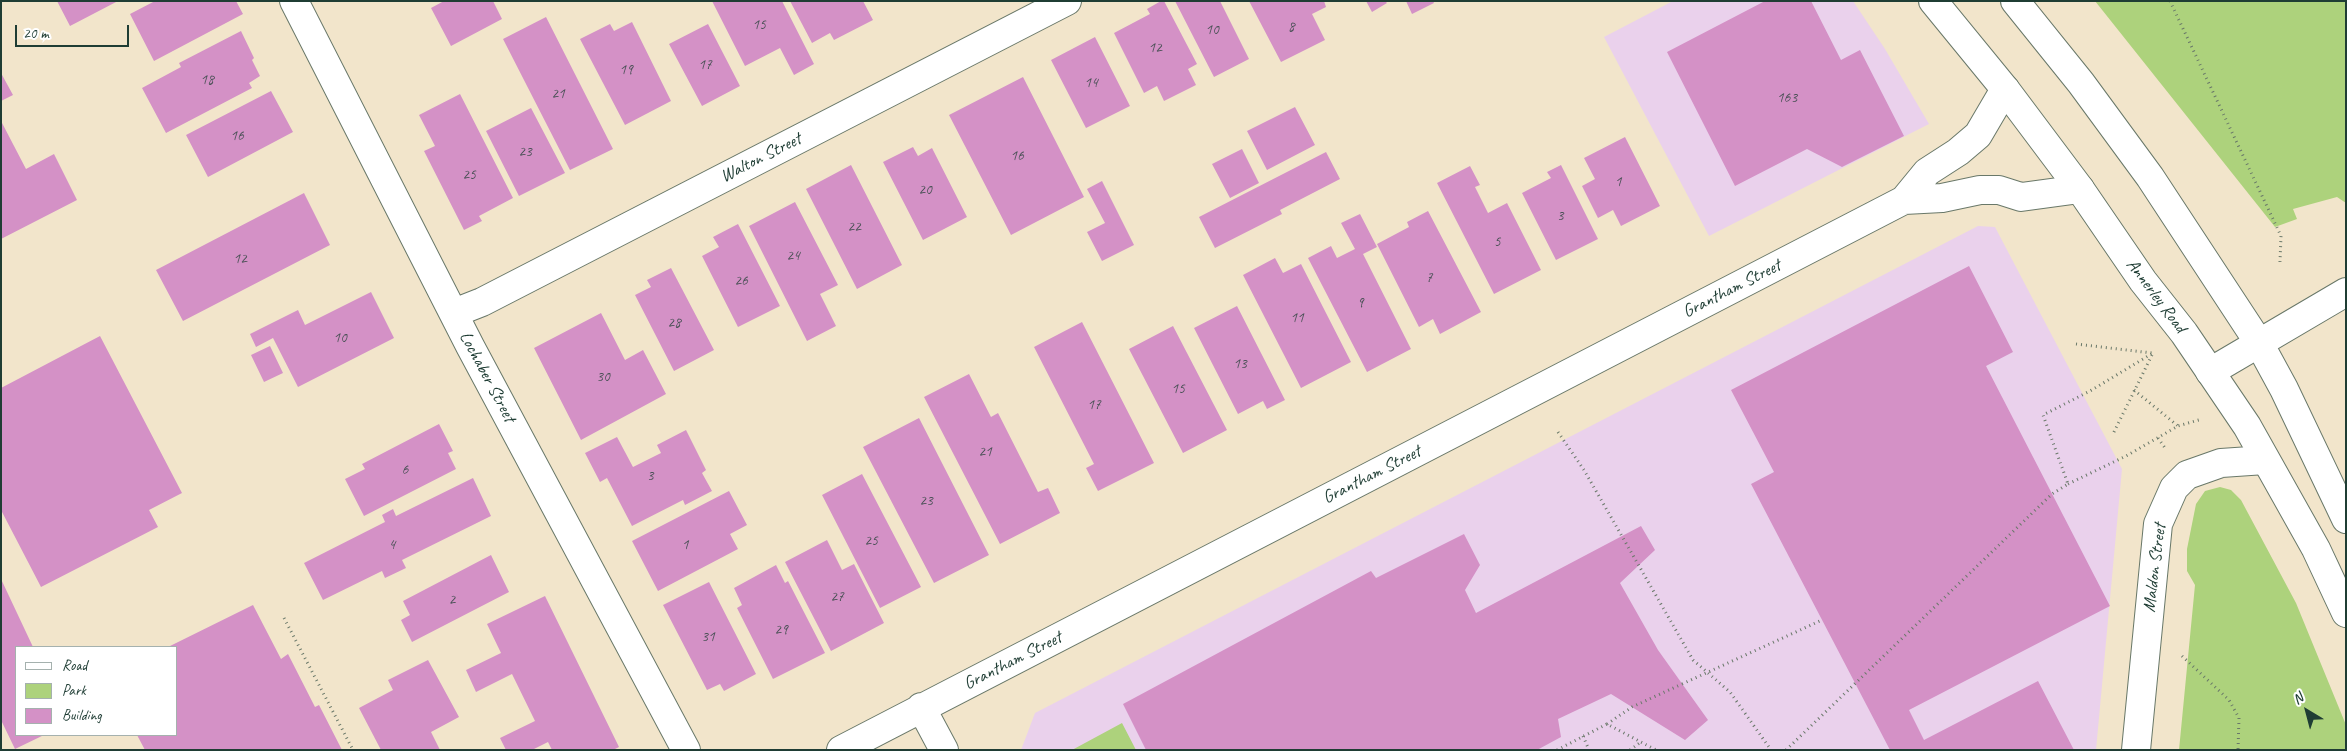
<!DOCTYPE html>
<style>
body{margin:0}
#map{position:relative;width:2347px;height:751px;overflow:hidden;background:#f2e5cb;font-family:Caveat,sans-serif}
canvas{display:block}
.frame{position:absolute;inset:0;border:2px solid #1f3d34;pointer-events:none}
.legend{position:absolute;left:15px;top:646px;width:162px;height:90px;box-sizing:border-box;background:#fff;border:1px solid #a5b1ae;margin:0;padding:6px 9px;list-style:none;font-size:15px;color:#1f3d34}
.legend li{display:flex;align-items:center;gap:10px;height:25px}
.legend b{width:25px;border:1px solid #a5b1ae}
.north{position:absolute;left:2282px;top:686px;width:50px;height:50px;-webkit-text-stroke:4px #fff;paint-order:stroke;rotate:323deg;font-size:14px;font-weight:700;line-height:20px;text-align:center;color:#1f3d34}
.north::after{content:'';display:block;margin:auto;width:18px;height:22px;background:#1f3d34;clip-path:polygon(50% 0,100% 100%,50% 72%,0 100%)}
.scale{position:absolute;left:15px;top:25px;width:114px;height:22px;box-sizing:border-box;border:2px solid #1f3d34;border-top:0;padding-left:6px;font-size:15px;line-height:18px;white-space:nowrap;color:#1f3d34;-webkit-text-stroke:4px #fff;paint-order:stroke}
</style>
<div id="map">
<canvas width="2347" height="751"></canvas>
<div class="frame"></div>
<ul class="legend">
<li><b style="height:6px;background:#fff"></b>Road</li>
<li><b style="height:14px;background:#add27c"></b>Park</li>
<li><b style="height:14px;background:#d491c6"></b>Building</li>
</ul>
<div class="north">N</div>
<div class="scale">20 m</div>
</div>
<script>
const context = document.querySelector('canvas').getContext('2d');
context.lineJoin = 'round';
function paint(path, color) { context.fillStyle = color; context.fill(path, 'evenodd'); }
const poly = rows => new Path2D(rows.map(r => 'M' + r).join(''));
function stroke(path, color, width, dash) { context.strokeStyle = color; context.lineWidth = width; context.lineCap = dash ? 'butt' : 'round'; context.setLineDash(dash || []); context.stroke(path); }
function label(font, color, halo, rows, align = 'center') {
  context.font = font + ' Caveat,sans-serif'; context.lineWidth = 4; context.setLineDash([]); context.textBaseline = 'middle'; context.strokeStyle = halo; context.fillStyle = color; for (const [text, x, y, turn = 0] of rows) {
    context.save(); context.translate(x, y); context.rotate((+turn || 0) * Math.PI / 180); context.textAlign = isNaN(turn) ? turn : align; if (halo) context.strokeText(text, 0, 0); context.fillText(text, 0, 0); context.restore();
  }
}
const built = poly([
 [1673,1,1853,1,1885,49,1929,124,1709,236,1604,37],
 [1978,226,1995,227,2122,469,2096,750,1021,750,1035,713]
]);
const green = poly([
 [2095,1,2346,1,2346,203,2337,197,2293,209,2297,219,2275,227],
 [2220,487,2231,490,2241,500,2296,603,2346,725,2346,750,2179,750,2195,585,2187,571,2187,549,2196,504,2205,491],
 [1122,723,1136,750,1072,750]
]);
const building = poly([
 [57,1,118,1,70,26],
 [155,1,236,1,243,14,154,61,130,14],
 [444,1,493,1,502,19,451,46,431,8],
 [712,1,782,1,814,64,794,75,780,48,745,66],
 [790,1,863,1,873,20,834,40,830,33,812,43],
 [1161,1,1164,1,1197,64,1188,69,1196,85,1164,101,1157,86,1144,93,1114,33,1150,14,1147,9],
 [1175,1,1220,1,1249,59,1214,77],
 [1249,1,1324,1,1326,7,1312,14,1325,40,1281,62],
 [1366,1,1385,1,1387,3,1372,12],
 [1406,1,1433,1,1434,3,1412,14],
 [1765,1,1811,1,1841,60,1860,50,1904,136,1842,167,1807,149,1735,186,1667,52],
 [546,17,613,149,570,170,503,39],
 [632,22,671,101,625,125,580,39,610,24,614,31],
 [708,24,740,86,702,106,669,44],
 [241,31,254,58,252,60,260,76,249,83,252,88,166,133,142,88,181,67,179,63],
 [1095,37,1130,106,1086,128,1051,60],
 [1,73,13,95,1,101],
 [1023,77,1084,197,1011,235,949,115],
 [271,91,293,132,208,177,186,135],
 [460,94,513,198,479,216,482,221,464,230,424,151,435,146,419,115],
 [1295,107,1315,145,1267,170,1247,131],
 [531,108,565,173,519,196,486,131],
 [1,121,26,169,54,154,77,200,1,239],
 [1625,137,1660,206,1621,226,1613,210,1598,218,1582,186,1595,179,1584,158],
 [913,147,918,156,932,148,967,217,923,240,883,162],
 [1242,149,1259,183,1230,198,1212,164],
 [1326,152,1340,179,1280,210,1282,214,1215,248,1199,217],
 [851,165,902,265,857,289,806,189],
 [1561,165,1598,239,1556,260,1522,193,1551,178,1547,172],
 [1470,166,1480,185,1475,187,1488,213,1507,203,1541,270,1494,294,1437,183],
 [1102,181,1134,245,1102,261,1087,232,1105,223,1087,189],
 [304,193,330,245,183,321,156,270],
 [795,202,838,285,820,294,836,326,807,341,749,226],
 [1428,211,1481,312,1440,334,1433,319,1419,327,1377,244,1409,227,1407,222],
 [1360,214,1377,247,1363,254,1411,349,1367,372,1308,258,1331,246,1337,258,1355,249,1341,223],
 [738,224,780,306,738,327,702,256,719,247,713,237],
 [1275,258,1283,273,1301,264,1351,362,1301,388,1243,275],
 [1969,266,2013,352,1986,366,2110,606,1909,710,1924,740,2038,681,2074,750,1890,750,1751,484,1774,472,1731,390],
 [671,268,714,350,674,371,635,295,651,287,647,280],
 [371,292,394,338,298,387,273,338,256,347,250,334,298,310,305,325],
 [1237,306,1285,400,1267,409,1263,401,1238,414,1194,328],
 [601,313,625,360,643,350,666,394,581,440,534,348],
 [1082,322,1154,463,1098,491,1086,468,1094,464,1034,347],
 [1173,326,1227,430,1183,453,1129,349],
 [100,336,182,493,149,510,158,527,41,587,1,510,1,388],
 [270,346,283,373,264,382,251,355],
 [969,374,991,417,998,413,1038,492,1048,488,1060,513,1000,544,924,397],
 [919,418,989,555,934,583,863,447],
 [439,424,453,451,448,453,456,469,364,516,345,479,365,469,362,464],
 [686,430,706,470,702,473,712,491,685,505,683,500,632,526,607,478,600,482,585,453,617,437,633,467,661,453,657,445],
 [862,474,921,587,880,608,822,495],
 [473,478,491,516,402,560,406,568,385,578,382,571,323,600,304,563,385,522,382,515,393,509,396,516],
 [729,491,747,525,730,534,738,549,658,591,632,541],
 [1641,526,1655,550,1620,583,1658,650,1708,720,1685,740,1611,694,1558,719,1561,737,1537,750,1146,750,1123,704,1371,571,1376,578,1464,534,1480,565,1465,590,1476,613],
 [827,540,842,570,854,564,884,623,831,651,785,562],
 [491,555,509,592,412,642,401,620,410,615,403,601],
 [776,565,785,583,788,581,825,653,773,679,737,608,742,605,734,588],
 [1,579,33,647,16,647,16,735,44,735,15,749,1,720],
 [709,582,756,674,724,691,720,684,707,690,663,605],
 [545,596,619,747,613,750,552,750,548,742,532,750,506,750,500,738,535,721,512,674,476,692,466,670,501,653,487,624],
 [253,605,281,659,288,654,315,707,319,705,342,750,145,750,137,735,176,735,176,647,168,647],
 [428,660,459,717,431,732,440,750,381,750,359,708,393,690,388,680]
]);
const path = poly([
 [2170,1,2281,236,2280,262],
 [2076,344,2152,353],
 [2134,390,2178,426],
 [1558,432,1584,470,1693,660,1730,692,1771,750],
 [2158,438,2165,448],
 [2068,484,2126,456,2178,426,2202,419],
 [284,618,353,750],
 [2182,656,2229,700,2239,718,2238,750],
 [1607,724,1632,707,1682,684],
 [1583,736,1589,750],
 [1557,750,1607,724,1656,750],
 [1630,750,1641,742],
 [1786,750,2052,494,2068,484,2043,415,2090,391,2153,353,2113,434]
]);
const minor = poly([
 [294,1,470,346,686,750],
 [1904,200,1927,172,1958,152,1978,135,2005,89],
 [454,313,482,302,1067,1],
 [2210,372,2346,292],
 [921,707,944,750],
 [841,750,1904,200,1942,198,1980,190,1999,190,2021,197,2080,189],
 [2136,750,2158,524,2174,488,2187,475,2221,463,2265,460]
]);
const secondary = poly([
 [1933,1,2005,89,2080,189,2143,281,2184,333,2247,426,2316,549,2346,613],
 [2015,1,2081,83,2150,177,2259,343,2284,389,2346,519]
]);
const pathBridge = poly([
 [1682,684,1822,620]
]);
const numberNames = [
 ["15",759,25],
 ["8",1291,27],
 ["10",1212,30],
 ["12",1155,48],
 ["17",705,65],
 ["19",626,70],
 ["18",207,80],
 ["14",1091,83],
 ["21",558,94],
 ["163",1787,98],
 ["16",237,136],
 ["23",525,152],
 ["16",1017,156],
 ["25",469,175],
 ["1",1618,182],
 ["20",925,190],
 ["3",1560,216],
 ["22",854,227],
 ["5",1497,242],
 ["24",793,256],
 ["12",240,259],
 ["7",1429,278],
 ["26",741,281],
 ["9",1360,303],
 ["11",1297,318],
 ["28",674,323],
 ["10",340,338],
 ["13",1240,364],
 ["30",603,377],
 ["15",1178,389],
 ["17",1094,405],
 ["21",985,452],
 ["6",405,470],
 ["3",650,476],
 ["23",926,501],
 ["25",871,541],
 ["4",392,545],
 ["1",685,545],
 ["27",837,597],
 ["2",452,600],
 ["29",781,630],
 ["31",708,637]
];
const streetNames = [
 ["Walton Street",761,158,-27],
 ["Grantham Street",1732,289,-27],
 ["Annerley Road",2156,296,53],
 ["Lochaber Street",487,377,62],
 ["Grantham Street",1372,475,-27],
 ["Maldon Street",2155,568,-83],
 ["Grantham Street",1013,661,-27]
];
paint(built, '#ead1ec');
paint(green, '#add27c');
paint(building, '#d491c6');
stroke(minor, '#697869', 30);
stroke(secondary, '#697869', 30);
stroke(path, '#697869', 3, [1, 4]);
stroke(minor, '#fff', 28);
stroke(secondary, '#fff', 28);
stroke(pathBridge, '#697869', 3, [1, 4]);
label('15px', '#4c5258', null, numberNames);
label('18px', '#1f3d34', '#fff', streetNames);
</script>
